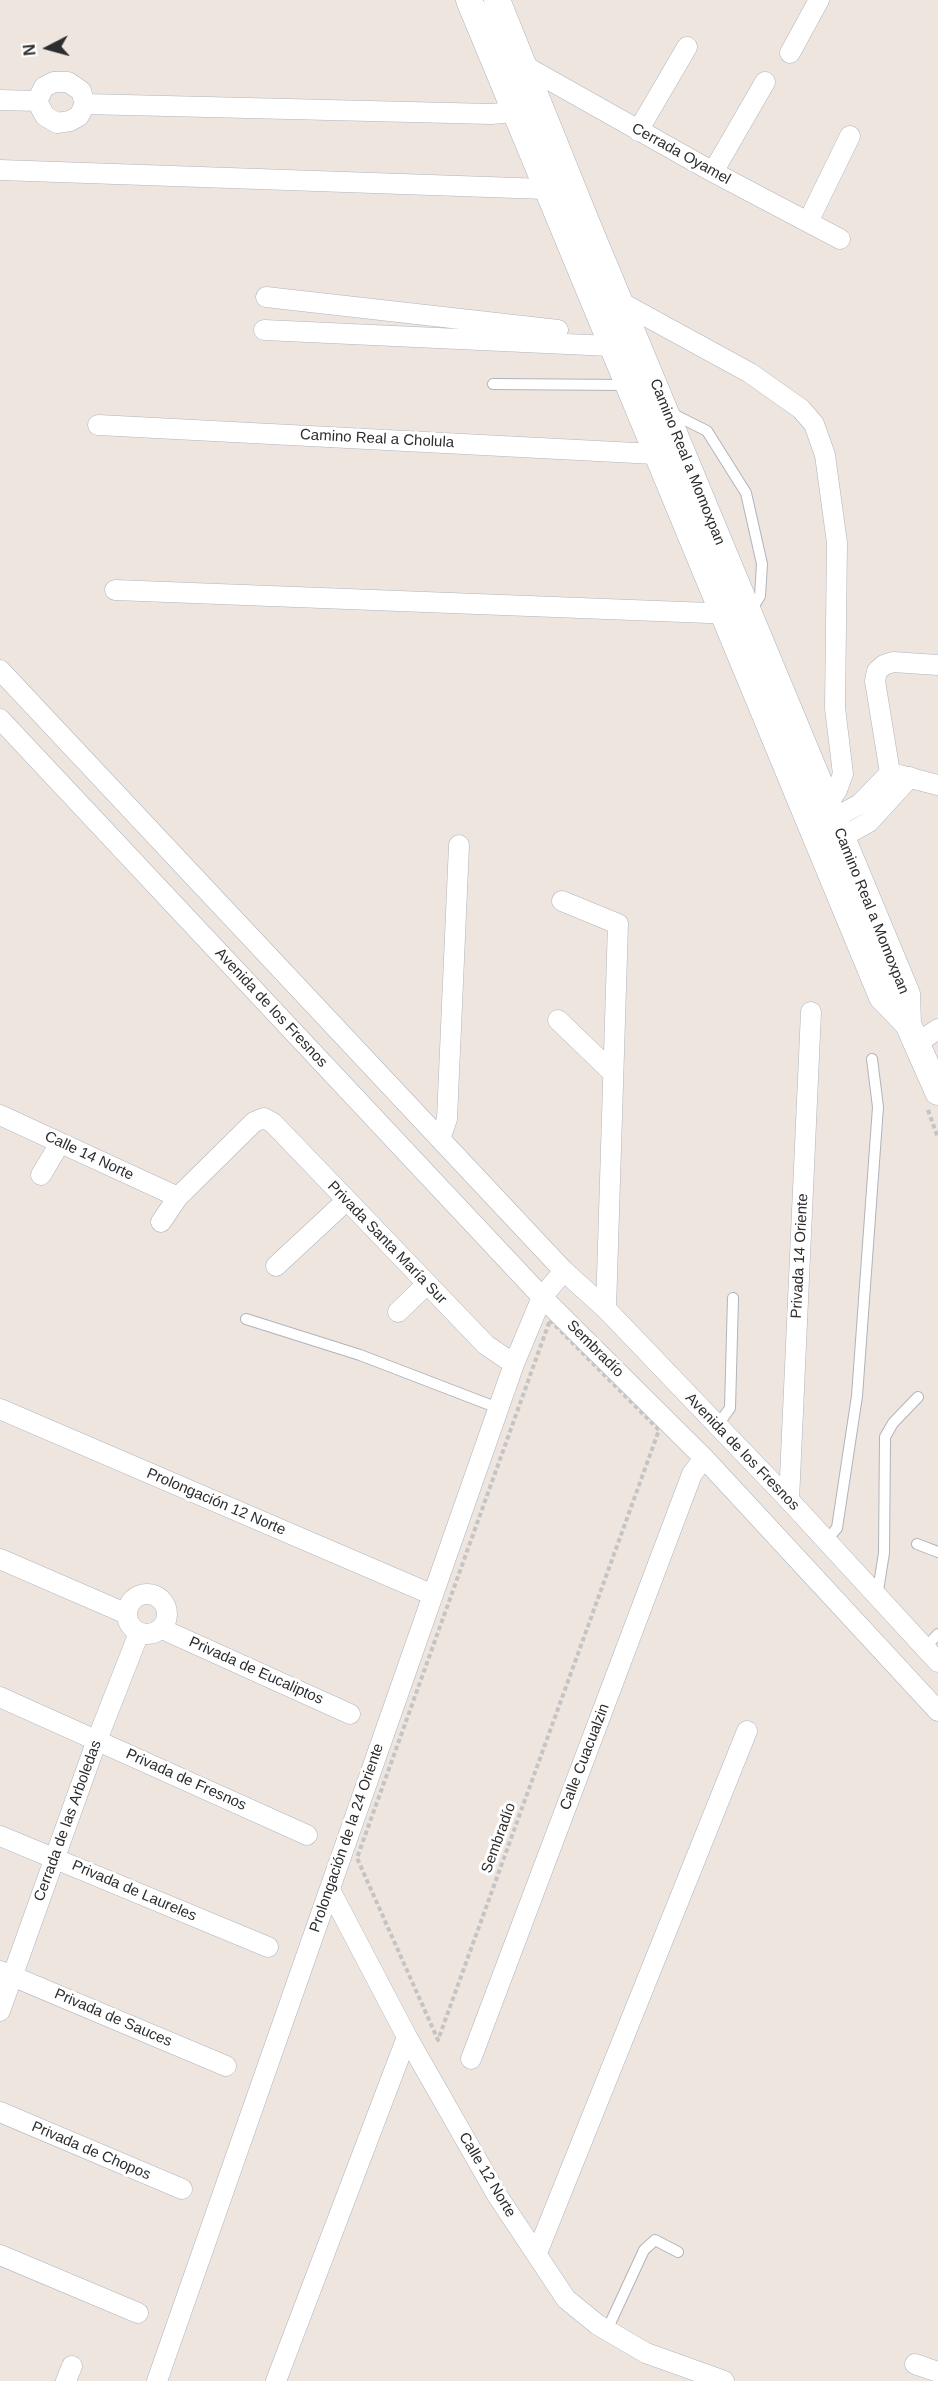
<!DOCTYPE html>
<meta charset="utf-8">
<style>
body{margin:0}
#map{position:relative;width:938px;height:2381px;overflow:hidden;background:#eee5df;font-family:Arial,sans-serif}
canvas{display:block}
.north{position:absolute;left:18px;top:18px;width:60px;height:60px;-webkit-text-stroke:4px #fff;paint-order:stroke;rotate:264deg;font-size:16px;font-weight:700;line-height:24px;text-align:center;color:#2d2d2d}
.north::after{content:'';display:block;margin:auto;width:21px;height:27px;background:#2d2d2d;clip-path:polygon(50% 0,100% 100%,50% 72%,0 100%)}
</style>
<div id="map">
<canvas width="938" height="2381"></canvas>
<div class="north">N</div>
</div>
<script>
const context = document.querySelector('canvas').getContext('2d');
context.lineJoin = 'round';
const poly = rows => new Path2D(rows.map(r => 'M' + r).join(''));
function stroke(path, color, width, dash) { context.strokeStyle = color; context.lineWidth = width; context.lineCap = dash ? 'butt' : 'round'; context.setLineDash(dash || []); context.stroke(path); }
function label(font, color, halo, rows, align = 'center') {
  context.font = font + ' Arial,sans-serif'; context.lineWidth = 6; context.setLineDash([]); context.textBaseline = 'middle'; context.strokeStyle = halo; context.fillStyle = color; for (const [text, x, y, turn = 0] of rows) {
    context.save(); context.translate(x, y); context.rotate((+turn || 0) * Math.PI / 180); context.textAlign = isNaN(turn) ? turn : align; if (halo) context.strokeText(text, 0, 0); context.fillText(text, 0, 0); context.restore();
  }
}
const path = poly([
 [928,1110,938,1138],
 [550,1320,659,1430,438,2040,357,1858,550,1320]
]);
const service = poly([
 [493,384,626,385],
 [669,412,707,431,746,493,762,564,760,596,750,612],
 [246,1319,360,1355,498,1408],
 [717,1426,730,1408,733,1298],
 [826,1541,837,1528,857,1396,878,1107,872,1059],
 [917,1544,938,1552],
 [877,1597,884,1553,885,1437,893,1423,918,1397],
 [925,1648,938,1634],
 [607,2330,644,2250,655,2240,678,2252]
]);
const minor = poly([
 [790,53,819,0],
 [523,65,713,172,840,239],
 [54,82,68,82,81,91,85,104,79,116,70,121,57,123,45,116,37,101,44,87,54,82],
 [0,100,37,101],
 [85,104,491,114,515,112],
 [638,131,687,47],
 [0,170,545,189],
 [713,172,765,82],
 [808,222,850,136],
 [266,297,558,330],
 [622,303,750,373,801,409,814,424,825,455,837,543,835,708,843,774,837,790,828,803],
 [264,330,610,346],
 [98,425,655,454],
 [115,590,735,614],
 [0,670,564,1271],
 [0,719,542,1297,704,1458,938,1711],
 [890,773,875,681,877,671,884,665,893,662,938,665],
 [899,775,938,785],
 [834,818,860,804,890,773],
 [842,837,869,822,910,777],
 [562,901,618,924,606,1309],
 [558,1020,613,1073],
 [916,1044,938,1029],
 [0,1115,178,1197],
 [440,1139,447,1119,459,845],
 [41,1175,60,1143],
 [161,1222,178,1197,254,1122,264,1118,273,1123,486,1345,514,1364],
 [276,1266,347,1200],
 [398,1312,427,1284],
 [0,1409,433,1595],
 [789,1500,811,1012],
 [0,1559,127,1614],
 '127 1614a20 20 0 1 1 40 0a20 20 0 1 1-40 0Z',
 [162,1629,350,1714],
 [0,1697,307,1835],
 [0,1836,268,1947],
 [330,1890,407,2037,497,2195,566,2299,598,2325,646,2353,724,2381],
 [0,1971,226,2066],
 [0,2011,97,1740,139,1633],
 [471,2059,692,1474,704,1458],
 [0,2112,182,2189],
 [537,2253,747,1731],
 [0,2255,138,2313],
 [915,2364,938,2372],
 [66,2381,72,2366],
 [157,2381,514,1364,542,1297,564,1271,606,1309,789,1500,938,1662],
 [276,2381,407,2037]
]);
const tertiary = poly([
 [469,0,882,997,908,1024,938,1092],
 [497,0,586,221,907,994,908,1024]
]);
const streetNames = [
 ["Cerrada Oyamel",681,154,29],
 ["Camino Real a Cholula",377,439,3],
 ["Camino Real a Momoxpan",687,462,68],
 ["Camino Real a Momoxpan",871,911,68],
 ["Avenida de los Fresnos",271,1008,47],
 ["Calle 14 Norte",89,1156,25],
 ["Privada Santa María Sur",387,1243,46],
 ["Privada 14 Oriente",800,1256,-87],
 ["Sembradío",595,1349,45],
 ["Avenida de los Fresnos",742,1452,46],
 ["Prolongación 12 Norte",216,1502,23],
 ["Privada de Eucaliptos",256,1671,24],
 ["Calle Cuacualzin",585,1757,-69],
 ["Privada de Fresnos",186,1780,24],
 ["Cerrada de las Arboledas",68,1821,-70],
 ["Prolongación de la 24 Oriente",347,1838,-71],
 ["Sembradío",499,1838,-70],
 ["Privada de Laureles",134,1891,23],
 ["Privada de Sauces",113,2018,23],
 ["Privada de Chopos",91,2151,23],
 ["Calle 12 Norte",487,2175,59]
];
stroke(service, '#afb4bd', 12);
stroke(minor, '#afb4bd', 21);
stroke(tertiary, '#afb4bd', 27);
stroke(path, '#c4c4c4', 4, [4.5, 3]);
stroke(service, '#fff', 10);
stroke(minor, '#fff', 20);
stroke(tertiary, '#fff', 26);
label('15px', '#2d2d2d', '#fff', streetNames);
</script>
